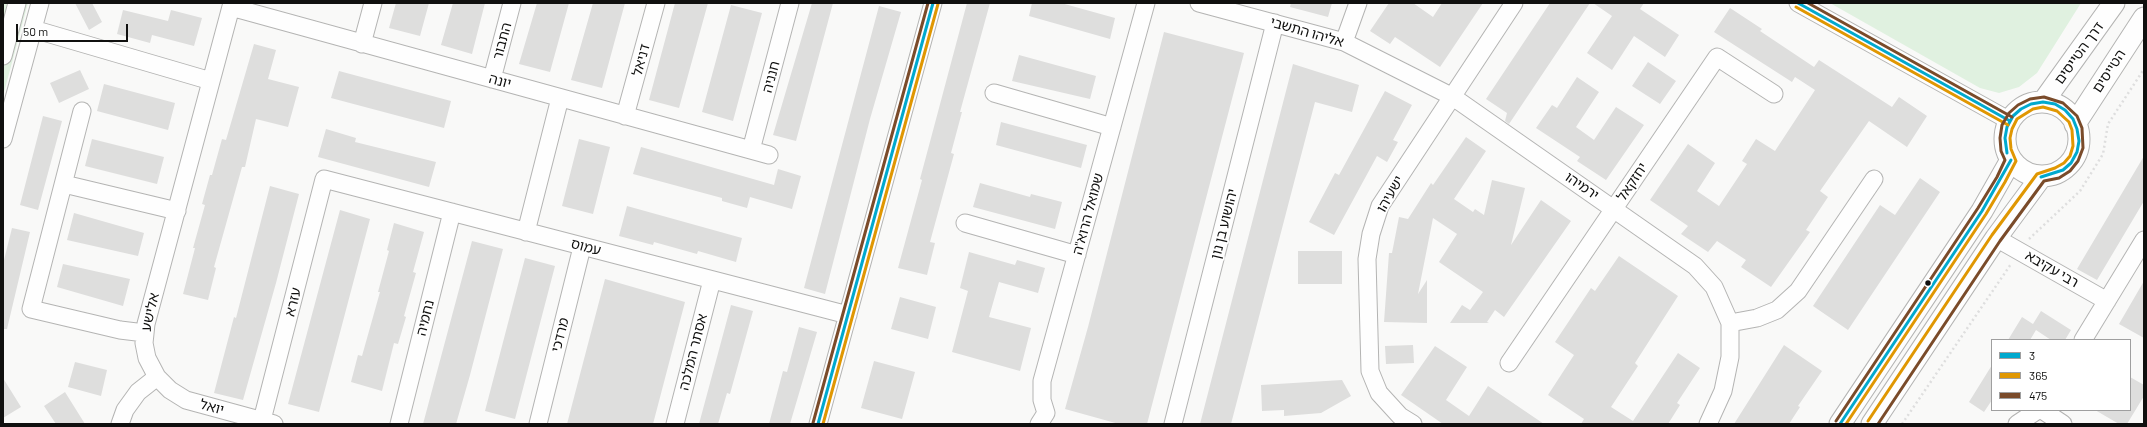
<!DOCTYPE html>
<meta charset="utf-8">
<style>
body{margin:0}
#map{position:relative;width:2147px;height:427px;overflow:hidden;background:#f9f9f8;font-family:Barlow,sans-serif}
canvas{display:block}
.frame{position:absolute;inset:0;border:4px solid #10100f;pointer-events:none}
.legend{position:absolute;left:1991px;top:339px;width:140px;height:72px;box-sizing:border-box;background:#fff;border:1px solid #9f9f9f;margin:0;padding:5px 7px;list-style:none;font-size:12px;color:#10100f}
.legend li{display:flex;align-items:center;gap:8px;height:20px}
.legend b{width:20px;border:1px solid #9f9f9f}
.scale{position:absolute;left:16px;top:24px;width:112px;height:18px;box-sizing:border-box;border:2px solid #10100f;border-top:0;padding-left:5px;font-size:12px;line-height:14px;white-space:nowrap;color:#10100f;-webkit-text-stroke:3px #fff;paint-order:stroke}
</style>
<div id="map">
<canvas width="2147" height="427"></canvas>
<div class="frame"></div>
<ul class="legend">
<li><b style="height:5px;background:#00a9ce"></b>3</li>
<li><b style="height:5px;background:#e09702"></b>365</li>
<li><b style="height:5px;background:#7a4b2a"></b>475</li>
</ul>
<div class="scale">50 m</div>
</div>
<script>
const context = document.querySelector('canvas').getContext('2d');
context.lineJoin = 'round';
function paint(path, color) { context.fillStyle = color; context.fill(path, 'evenodd'); }
const poly = rows => new Path2D(rows.map(r => 'M' + r).join(''));
function stroke(path, color, width, dash) { context.strokeStyle = color; context.lineWidth = width; context.lineCap = dash ? 'butt' : 'round'; context.setLineDash(dash || []); context.stroke(path); }
function label(font, color, halo, rows, align = 'center') {
  context.font = font + ' Barlow,"Noto Sans Hebrew",sans-serif'; context.lineWidth = 3.5; context.setLineDash([]); context.textBaseline = 'middle'; context.strokeStyle = halo; context.fillStyle = color; for (const [text, x, y, turn = 0] of rows) {
    context.save(); context.translate(x, y); context.rotate((+turn || 0) * Math.PI / 180); context.textAlign = isNaN(turn) ? turn : align; if (halo) context.strokeText(text, 0, 0); context.fillText(text, 0, 0); context.restore();
  }
}
const green = poly([
 [3,3,28,3,3,96],
 [1830,3,2081,3,2037,73,2019,87,1999,93,1980,88]
]);
const building = poly([
 [75,3,92,3,102,22,89,30],
 [396,3,429,3,420,36,389,28],
 [453,3,485,3,472,54,441,45],
 [537,3,569,3,550,72,519,64],
 [593,3,625,3,602,88,571,80],
 [675,3,708,3,679,108,649,100],
 [812,3,833,3,796,141,773,135],
 [967,3,990,3,960,112,962,112,951,153,954,154,930,242,935,243,927,275,898,268,922,180,920,179,931,138],
 [1032,3,1061,3,1115,18,1110,39,1029,16],
 [1291,3,1332,3,1328,17,1290,7],
 [1389,3,1413,3,1433,17,1442,3,1483,3,1440,67,1395,37,1390,44,1370,31],
 [1550,3,1590,3,1509,124,1505,121,1507,113,1486,99],
 [1593,3,1644,3,1640,9,1679,35,1665,57,1634,36,1612,70,1587,53,1612,16],
 [731,5,762,13,733,121,702,112],
 [879,6,901,12,870,119,825,294,804,288],
 [1730,8,1762,29,1760,31,1814,67,1819,60,1892,107,1899,97,1927,116,1907,147,1869,121,1820,191,1828,197,1806,230,1810,232,1771,287,1741,267,1746,260,1717,241,1708,252,1681,234,1688,226,1650,200,1688,144,1715,163,1697,191,1719,206,1747,164,1742,161,1756,139,1775,151,1815,90,1795,77,1792,82,1714,32],
 [123,10,168,21,171,10,202,18,194,46,152,35,150,43,117,34],
 [1164,32,1244,53,1147,424,1119,424,1065,409,1088,327],
 [254,44,276,50,268,79,299,87,288,127,256,119,245,167,242,167,214,267,216,268,208,300,183,294,195,248,193,248,205,205,202,204,210,175,212,175,222,139,226,140],
 [1019,55,1096,76,1090,99,1012,81],
 [1648,62,1676,81,1660,104,1632,86],
 [1293,64,1359,85,1352,112,1315,102,1231,424,1200,424],
 [80,70,89,89,59,103,50,83],
 [339,71,451,101,444,128,331,98],
 [1577,77,1599,92,1576,127,1594,140,1616,107,1644,125,1606,180,1577,161,1580,157,1536,128,1552,105,1557,108],
 [104,84,175,103,168,130,97,111],
 [1385,91,1412,105,1393,140,1398,142,1387,162,1377,156,1334,235,1309,222,1335,173,1339,175],
 [43,116,62,121,38,210,20,205],
 [1001,122,1087,145,1081,168,996,145],
 [326,129,356,138,355,142,436,162,429,187,318,157],
 [1466,137,1486,151,1454,199,1473,212,1475,209,1484,215,1492,180,1525,188,1511,245,1541,200,1571,221,1504,317,1495,310,1487,322,1489,323,1450,323,1462,305,1470,310,1483,292,1439,262,1457,234,1433,218,1418,294,1427,280,1427,323,1384,322,1389,253,1392,253,1399,217,1408,219,1431,183,1433,185],
 [92,139,164,157,157,184,85,166],
 [579,139,610,147,593,214,562,206],
 [641,147,774,185,778,169,801,176,792,209,750,197,747,208,722,201,722,198,633,174],
 [2144,156,2144,201,2097,280,2077,269],
 [1920,178,1940,192,1848,330,1813,306,1880,205,1895,215],
 [980,183,1030,197,1031,194,1062,202,1055,229,973,207],
 [270,186,299,194,276,283,243,400,214,393,234,317,236,318],
 [627,206,742,238,736,262,698,251,697,254,654,242,653,245,619,236],
 [340,210,370,219,319,412,288,404],
 [74,213,144,233,138,256,67,240],
 [394,223,424,232,413,272,416,273,404,316,406,317,398,344,394,343,382,391,351,382,358,355,362,356,380,292,378,292,389,251,387,250],
 [12,228,30,232,7,329,3,329,3,264],
 [472,241,503,249,470,375,456,424,423,424],
 [1298,251,1342,251,1342,284,1298,284],
 [969,252,1015,265,1017,260,1045,268,1038,293,999,282,989,317,1031,328,1020,371,952,352,968,291,960,288],
 [1619,256,1678,296,1635,363,1638,366,1611,407,1633,421,1678,353,1700,368,1677,403,1680,405,1668,424,1581,424,1584,419,1548,395,1574,355,1555,342,1591,288,1595,291],
 [525,258,555,266,515,419,485,411],
 [63,264,130,279,123,306,57,287],
 [605,279,685,302,653,424,567,424],
 [2144,281,2144,338,2119,324],
 [900,297,936,307,928,339,891,329],
 [731,305,753,311,730,394,727,393,718,424,699,424],
 [2041,311,2071,330,2065,340,2051,340,2036,330,2030,340,2008,340,2022,317,2033,324],
 [799,327,817,332,790,424,769,424,783,371,787,372],
 [1413,345,1414,363,1386,364,1385,346],
 [1784,345,1822,371,1798,406,1800,407,1789,424,1734,424],
 [1435,346,1467,367,1446,400,1469,416,1488,386,1544,424,1443,424,1401,395],
 [874,361,915,372,902,419,861,408],
 [75,362,107,370,101,396,68,387],
 [1992,365,1992,400,1984,412,1969,402],
 [2130,377,2144,385,2144,396,2127,424,2119,424,2095,410,2130,410],
 [3,378,21,407,3,418],
 [1342,380,1351,396,1321,413,1284,416,1284,410,1262,411,1261,385],
 [65,392,85,424,56,424,44,406]
]);
const path = poly([
 [2029,239,2080,191,2103,154,2108,124,2144,69],
 [1902,424,2011,264]
]);
const minor = poly([
 [1199,3,1344,42,1453,97,1695,266,1714,287,1730,323,1730,357,1723,391,1708,424],
 [1798,3,2010,121],
 [231,7,769,155],
 [33,29,211,81],
 [1344,42,1358,3],
 [362,44,373,3],
 [3,56,17,3],
 [492,79,512,3],
 [994,93,1112,127],
 [82,111,31,309,120,330,145,333],
 [625,116,656,3],
 [3,139,40,3],
 [751,150,790,3],
 [64,184,177,211],
 [965,223,1077,255],
 [526,232,560,98],
 [1996,238,2107,301],
 [1730,323,1757,318,1777,310,1798,291,1874,179],
 [2083,340,2144,240],
 [1509,363,1717,57,1774,94],
 [157,377,170,390,186,400,274,424],
 [2042,410,2063,424],
 [120,424,125,410,138,392,157,377,147,358,144,343,146,324,232,3],
 [261,424,324,179,848,315],
 [399,424,452,212],
 [538,424,582,247],
 [675,424,712,280],
 [818,424,933,3],
 [1039,424,1046,413,1042,400,1042,381,1146,3],
 [1173,424,1275,23],
 [1413,424,1400,416,1379,393,1370,371,1367,259,1371,234,1380,206,1514,3],
 [2017,424,2038,410]
]);
const major = poly([
 '2005 139a37 37 0 1 1 74 0a37 37 0 1 1-74 0Z',
 [2043,102,2114,3],
 [2075,124,2144,18],
 [1840,424,1982,211,2011,160],
 [1872,424,1996,238,2041,177]
]);
const bus1 = poly([
 [1798,3,2010,121],
 [2007,153,2005,138,2007,127,2013,116,2021,109,2031,104,2043,102,2055,104,2065,110,2073,119,2077,129,2079,141,2077,152,2071,163,2063,170,2041,177],
 [818,424,933,3],
 [1840,424,1982,211,2011,160]
]);
const bus2 = poly([
 [1796,7,2008,125],
 [823,424,938,4],
 [1846,424,1986,214,2005,182,2016,161,2011,149,2010,138,2012,129,2017,119,2033,109,2043,107,2057,111,2069,122,2072,130,2073,146,2070,156,2064,163,2055,168,2037,174,1992,235,1868,421]
]);
const bus3 = poly([
 [1808,3,2012,117],
 [1836,421,1978,208,1997,177,2005,160,2001,151,2000,138,2002,125,2009,113,2018,105,2030,99,2044,97,2063,103,2077,116,2082,128,2083,148,2078,161,2070,171,2059,178,2044,181,2000,241,1878,424],
 [813,423,928,3]
]);
const markers = [
 [1928,283,3.5,"#10100f"]
];
const streetNames = [
 ["אליהו התשבי",1307,32,16],
 ["התבור",502,41,-75],
 ["דרך הטייסים",2079,53,-54],
 ["דניאל",641,60,-75],
 ["הטייסים",2109,71,-57],
 ["חנניה",771,77,-75],
 ["יונה",500,81,15],
 ["יחזקאל",1632,182,-56],
 ["ירמיהו",1582,186,35],
 ["ישעיהו",1390,194,-60],
 ["שמואל הרוא\"ה",1088,214,-75],
 ["יהושוע בן נון",1224,224,-76],
 ["עמוס",586,247,15],
 ["רבי עקיבא",2052,269,30],
 ["עזרא",293,302,-76],
 ["אלישע",150,312,-77],
 ["נחמיה",425,318,-76],
 ["מרדכי",560,335,-76],
 ["אסתר המלכה",693,352,-76],
 ["יואל",212,407,15]
];
paint(green, '#e0f1e0');
paint(building, '#dededd');
stroke(minor, '#b4b4b3', 19);
stroke(major, '#b4b4b3', 23);
stroke(path, '#dedede', 2.5, [2, 3]);
stroke(minor, '#fefefe', 17);
stroke(major, '#fefefe', 21);
stroke(bus1, '#00a9ce', 3);
stroke(bus2, '#e09702', 3);
stroke(bus3, '#7a4b2a', 3);
for (const [x, y, r, color] of markers) { const dot = new Path2D(); dot.arc(x, y, r, 0, 2 * Math.PI); context.fillStyle = color; context.fill(dot); stroke(dot, '#fff', 1.5); }
label('14px', '#10100f', '#fff', streetNames);
</script>
